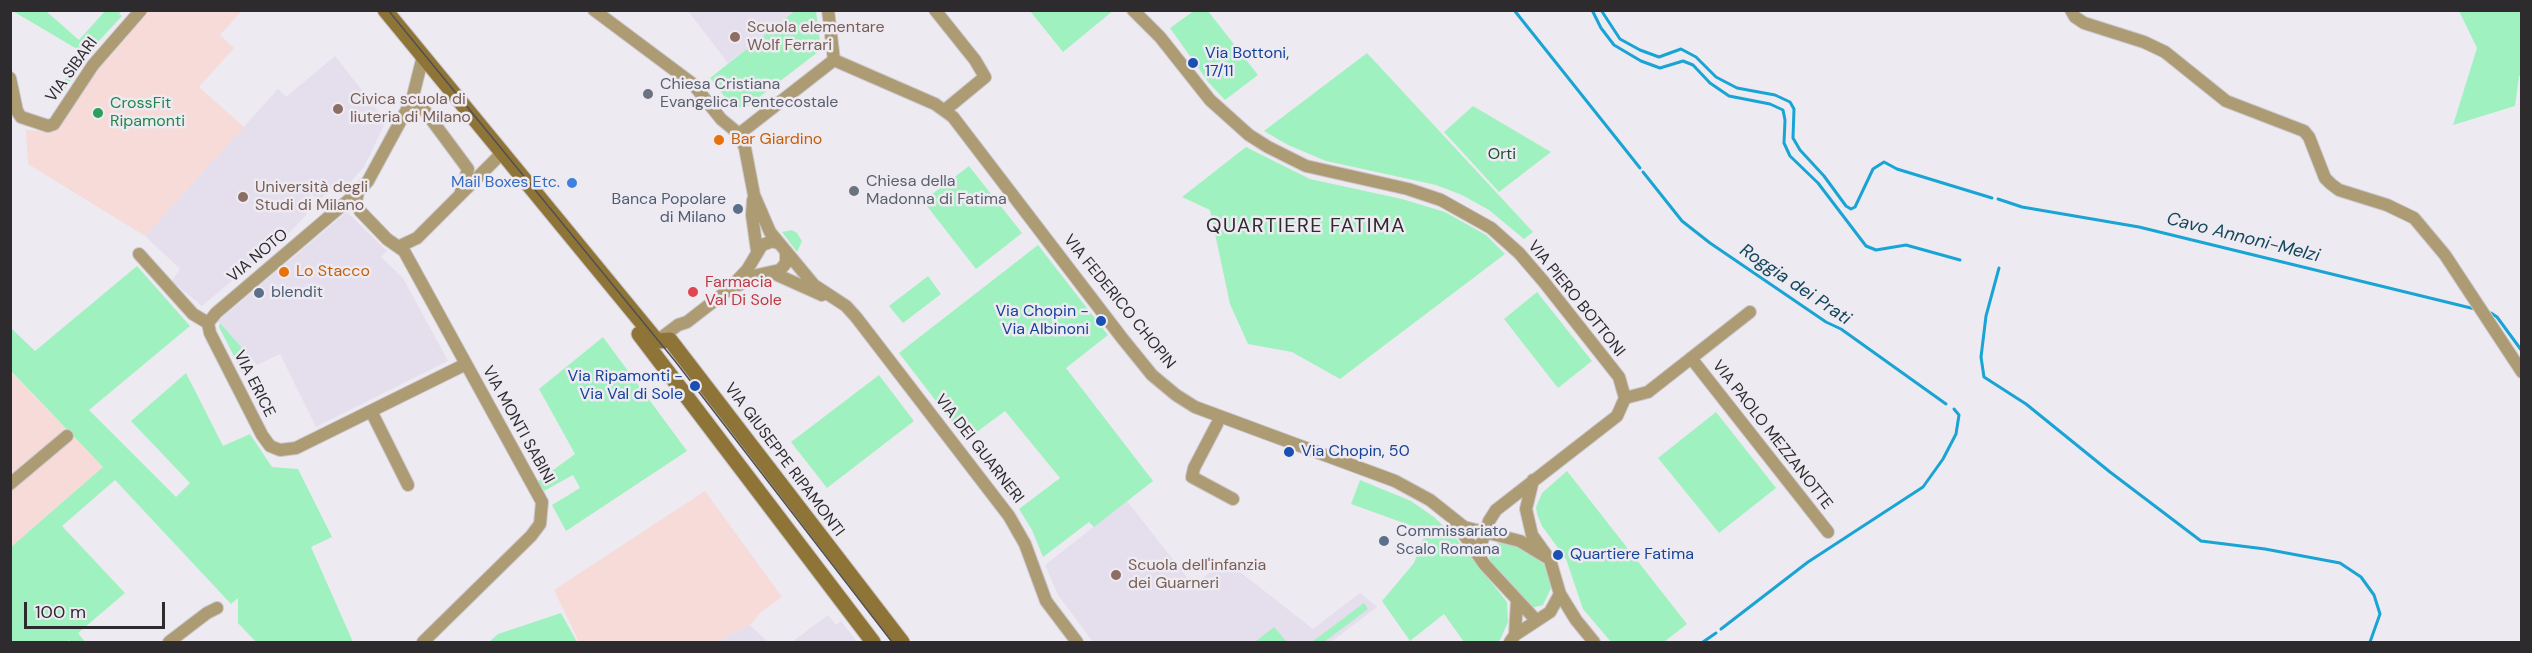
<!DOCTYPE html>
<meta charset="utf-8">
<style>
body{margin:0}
#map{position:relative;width:2532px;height:653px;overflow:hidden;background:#eeeaf2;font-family:"DM Sans",sans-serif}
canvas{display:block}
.frame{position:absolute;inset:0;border:12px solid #2d2b2e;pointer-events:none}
.scale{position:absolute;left:24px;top:602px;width:141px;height:27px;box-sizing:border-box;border:3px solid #2d2b2e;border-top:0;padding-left:8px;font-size:18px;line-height:21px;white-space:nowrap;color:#2d2b2e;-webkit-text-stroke:4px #eeeaf2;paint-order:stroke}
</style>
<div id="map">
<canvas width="2532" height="653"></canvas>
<div class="frame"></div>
<div class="scale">100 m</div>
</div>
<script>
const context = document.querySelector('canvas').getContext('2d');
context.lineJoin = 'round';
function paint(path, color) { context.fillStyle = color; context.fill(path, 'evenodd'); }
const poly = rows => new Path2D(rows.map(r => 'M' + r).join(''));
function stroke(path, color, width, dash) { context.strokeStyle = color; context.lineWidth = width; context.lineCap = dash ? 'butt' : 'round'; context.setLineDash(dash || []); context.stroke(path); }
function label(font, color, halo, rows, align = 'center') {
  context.font = font + ' "DM Sans",sans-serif'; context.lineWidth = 5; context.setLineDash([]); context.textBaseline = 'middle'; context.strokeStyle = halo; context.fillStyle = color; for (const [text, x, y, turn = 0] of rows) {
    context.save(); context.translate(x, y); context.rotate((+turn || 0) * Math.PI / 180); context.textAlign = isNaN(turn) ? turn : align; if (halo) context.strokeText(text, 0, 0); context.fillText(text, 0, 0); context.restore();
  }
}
const built = poly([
 [688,11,796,11,728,63],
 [335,56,386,121,364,167,343,190,330,189,319,201,311,194,300,207,307,214,268,255,265,253,202,306,172,281,180,269,145,236,278,89,286,97],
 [347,212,387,251,381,257,403,278,448,361,316,427,280,354,257,365,218,321],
 [1127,501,1193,585,1226,561,1313,629,1360,593,1377,607,1331,642,1093,642,1058,595,1045,565],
 [828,615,836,625,841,621,857,642,792,642],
 [750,625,768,642,715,642]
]);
const industrial = poly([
 [149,11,242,11,220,35,234,48,199,87,244,127,145,236,28,164,26,130,52,132,95,73],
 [10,371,103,467,11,547,10,547],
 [705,491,782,597,761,612,750,625,715,642,579,642,554,590]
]);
const green = poly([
 [11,10,46,11,79,40,105,11,122,11,119,14,122,16,97,43,92,43,89,47,91,49,65,89,63,83,82,52],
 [796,10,816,11,820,41,818,52,745,108,732,106,710,78],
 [1114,10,1063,52,1030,11,1030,10],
 [1195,10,1208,11,1258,75,1225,100,1209,83,1170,28],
 [2459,11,2521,11,2521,76,2519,76,2515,106,2453,125,2477,48],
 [1367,53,1418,108,1533,232,1524,239,1489,210,1462,195,1436,185,1326,161,1288,145,1264,131],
 [1473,106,1551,152,1499,192,1444,132],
 [1246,147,1310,179,1402,199,1445,212,1486,235,1505,254,1340,379,1292,352,1248,344,1230,304,1210,210,1182,197],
 [969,166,1022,233,976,269,923,201],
 [792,230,797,233,802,241,797,252,782,232],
 [1038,245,1108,335,1066,368,1153,481,1094,527,1089,522,1043,557,1032,530,1019,509,1060,478,1005,411,966,440,899,353],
 [137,266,190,326,89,410,176,497,190,483,131,421,186,373,223,446,250,434,272,467,298,469,332,537,311,547,353,642,256,642,238,623,238,598,231,604,115,480,62,526,125,593,78,633,85,642,71,642,69,640,66,642,11,642,11,547,103,467,11,371,11,328,35,351],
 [928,276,941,294,903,323,889,306],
 [1537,292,1592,361,1558,388,1504,319],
 [220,323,244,350,238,357,244,371,242,372,219,327],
 [603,337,687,451,566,531,552,505,580,488,573,475,544,491,538,481,575,454,539,389],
 [879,375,914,421,827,488,791,442],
 [1716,412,1776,488,1719,533,1658,458],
 [1567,471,1687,624,1664,642,1611,642,1583,609,1566,559,1542,526,1537,514,1536,507,1542,493],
 [1360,480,1411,501,1434,517,1456,538,1507,602,1508,622,1500,640,1496,642,1464,642,1444,614,1410,641,1382,601,1414,563,1426,531,1351,504],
 [1501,541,1511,542,1538,557,1546,567,1552,586,1543,605,1531,608,1491,564,1489,556,1491,548],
 [1364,603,1368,609,1324,642,1312,642],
 [561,613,577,642,489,642,498,634],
 [1274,627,1287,642,1255,642]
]);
const stream = poly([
 [1514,10,1640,168],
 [1592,10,1601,28,1614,45,1641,61,1660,68,1683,61,1693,65,1710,83,1729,96,1770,104,1783,110,1785,120,1784,143,1790,156,1818,183,1866,246,1876,250,1906,245,1960,260],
 [1601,10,1620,39,1640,50,1659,57,1681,49,1696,57,1716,77,1737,88,1775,95,1790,102,1794,109,1793,138,1800,150,1824,176,1846,206,1851,209,1855,207,1873,169,1884,162,1897,169,1992,198],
 [1643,172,1682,221,1710,243,1826,322,1841,329,1946,404],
 [1998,199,2022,207,2139,227,2475,309],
 [1999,268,1986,316,1981,357,1984,377,2026,404,2110,472,2201,541,2265,549,2340,563,2361,577,2374,595,2380,614,2370,642],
 [2491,313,2497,317,2522,351],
 [1721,629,1808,562,1923,487,1943,459,1956,434,1959,415,1954,409],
 [1703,642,1716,633]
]);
const street = poly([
 [594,10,693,84,721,119,739,134,745,148,754,195,770,232,814,285,846,306,856,317,1009,516,1025,544,1046,601,1077,642],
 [828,10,834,60],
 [935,10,975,60,985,77,945,110],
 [1133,10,1160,37,1210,100,1249,135,1268,147,1306,166,1408,189,1441,200,1491,228,1519,253,1544,282,1619,377,1625,398,1617,416,1496,510,1489,521,1478,553],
 [2071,10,2075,17,2084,23,2144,42,2165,52,2226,101,2304,131,2309,137,2325,178,2331,184,2339,190,2387,205,2414,218,2445,255,2522,372],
 [834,60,935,104,953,117,1122,338,1152,375,1176,395,1195,407,1395,481,1430,500,1464,527,1520,541,1548,558],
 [10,78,17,111,21,117,48,126,54,124,93,65,141,10],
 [412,100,422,107,468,169,461,191],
 [739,134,834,60],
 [358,192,356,202,360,211,387,239,404,251,542,502,540,524,531,536,423,642],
 [753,200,752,215,757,251],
 [400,246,417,238,503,152],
 [139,254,193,314,208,323],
 [773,273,822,295],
 [739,285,757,275,780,270,786,263,786,251],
 [208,323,210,333,262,435,270,446,280,450,296,448,466,364],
 [208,323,216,313,358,192,368,181,412,100,422,60,421,55],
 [657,341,678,325,687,322,727,291,747,270,762,245,773,241,780,244],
 [1691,358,1828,532],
 [1625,398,1648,392,1750,312],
 [371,411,408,485],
 [1217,424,1194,468,1192,477,1233,499],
 [1533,480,1526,509,1532,535,1550,560,1560,594,1576,620,1594,642],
 [10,484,67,436],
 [1455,522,1485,565,1536,620],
 [1515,635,1517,600],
 [169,642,207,613,217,608],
 [1510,642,1515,635,1550,612,1560,594]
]);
const secondary = poly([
 [385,10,657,341],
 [639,334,873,642],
 [648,342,670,340,902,642]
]);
const tram = poly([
 [388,10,675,361,892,642]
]);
const markers = [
 [735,37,6,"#8d6e63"],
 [1193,63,6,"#1a4fb4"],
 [648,94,6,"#6b7280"],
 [338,109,6,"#8d6e63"],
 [98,113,6,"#2e9e5b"],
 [719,140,6,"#e8710a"],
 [572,183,6,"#3f7fe0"],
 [854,191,6,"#6b7280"],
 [243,197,6,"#8d6e63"],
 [738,209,6,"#5c6f8a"],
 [284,272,6,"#e8710a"],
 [693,292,6,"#e0444e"],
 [259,293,6,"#5c6f8a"],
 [1101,321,6,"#1a4fb4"],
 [695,386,6,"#1a4fb4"],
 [1289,452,6,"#1a4fb4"],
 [1384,541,6,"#5c6f8a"],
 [1558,555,6,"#1a4fb4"],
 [1116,575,6,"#8d6e63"]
];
const educationNames = [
 ["Scuola elementare",747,28],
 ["Wolf Ferrari",747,46],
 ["Civica scuola di",350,100],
 ["liuteria di Milano",350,118],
 ["Università degli",255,188],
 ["Studi di Milano",255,206],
 ["Scuola dell'infanzia",1128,566],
 ["dei Guarneri",1128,584]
];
const transitNames = [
 ["Via Bottoni,",1205,54],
 ["17/11",1205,72],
 ["Via Chopin -",1089,312,"right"],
 ["Via Albinoni",1089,330,"right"],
 ["Via Ripamonti -",683,377,"right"],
 ["Via Val di Sole",683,395,"right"],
 ["Via Chopin, 50",1301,452],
 ["Quartiere Fatima",1570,555]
];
const streetNames = [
 ["VIA SIBARI",72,70,-54],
 ["VIA NOTO",258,256,-40],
 ["VIA PIERO BOTTONI",1576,299,51],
 ["VIA FEDERICO CHOPIN",1119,302,51],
 ["VIA ERICE",254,384,63],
 ["VIA MONTI SABINI",518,425,61],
 ["VIA PAOLO MEZZANOTTE",1772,435,52],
 ["VIA DEI GUARNERI",979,449,52],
 ["VIA GIUSEPPE RIPAMONTI",784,460,53]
];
const worshipNames = [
 ["Chiesa Cristiana",660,85],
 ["Evangelica Pentecostale",660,103],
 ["Chiesa della",866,182],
 ["Madonna di Fatima",866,200]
];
const leisureNames = [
 ["CrossFit",110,104],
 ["Ripamonti",110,122]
];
const foodNames = [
 ["Bar Giardino",731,140],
 ["Lo Stacco",296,272]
];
const parkNames = [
 ["Orti",1502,155]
];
const shopNames = [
 ["Mail Boxes Etc.",560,183]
];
const serviceNames = [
 ["Banca Popolare",726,200,"right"],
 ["di Milano",726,218,"right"],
 ["blendit",271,293],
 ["Commissariato",1396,532],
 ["Scalo Romana",1396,550]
];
const healthNames = [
 ["Farmacia",705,283],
 ["Val Di Sole",705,301]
];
const waterNames = [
 ["Cavo Annoni-Melzi",2243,238,14],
 ["Roggia dei Prati",1795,285,34]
];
const quarterNames = [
 ["QUARTIERE FATIMA",1306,227]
];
paint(built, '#e4deed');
paint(industrial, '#f6dbd9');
paint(green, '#9ff2bf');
stroke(stream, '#19a4d4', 3);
stroke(street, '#cbc8cf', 14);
stroke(secondary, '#cbc8cf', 17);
stroke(street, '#ad9b74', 12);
stroke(secondary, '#8e7436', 15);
stroke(tram, '#524f53', 1.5);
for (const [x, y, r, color] of markers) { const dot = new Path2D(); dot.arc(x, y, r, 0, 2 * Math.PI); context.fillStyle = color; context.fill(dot); stroke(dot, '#eeeaf2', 2); }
label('16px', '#785e54', '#eeeaf2', educationNames, 'left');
label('16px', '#164399', '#eeeaf2', transitNames, 'left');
label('16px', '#2d2b2e', '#eeeaf2', streetNames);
label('16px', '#5b616d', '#eeeaf2', worshipNames, 'left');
label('16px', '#27864d', '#eeeaf2', leisureNames, 'left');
label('16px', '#c56008', '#eeeaf2', foodNames, 'left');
label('16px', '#204a32', '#eeeaf2', parkNames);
label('16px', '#366cbe', '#eeeaf2', shopNames, 'right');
label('16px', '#4e5e75', '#eeeaf2', serviceNames, 'left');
label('16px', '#be3a42', '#eeeaf2', healthNames, 'left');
label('italic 18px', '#12465a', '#eeeaf2', waterNames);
context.letterSpacing = '1.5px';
label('20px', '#2d2b2e', '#eeeaf2', quarterNames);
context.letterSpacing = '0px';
</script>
